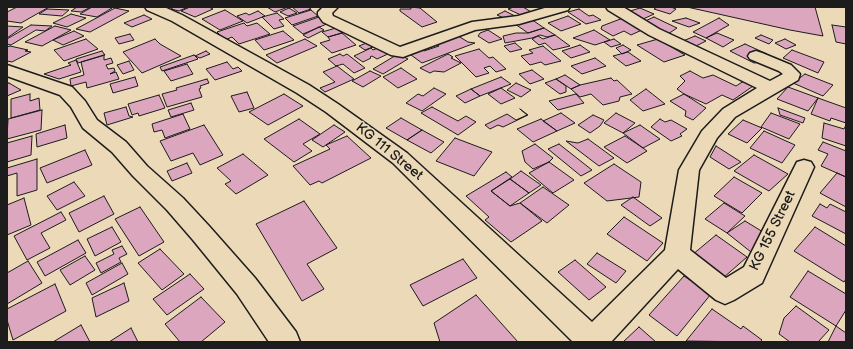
<!DOCTYPE html>
<style>
body{margin:0}
#map{position:relative;width:853px;height:349px;overflow:hidden;background:#ecd9b7;font-family:"Balsamiq Sans",sans-serif}
canvas{display:block}
.frame{position:absolute;inset:0;border:8px solid #1c1c1c;pointer-events:none}
</style>
<div id="map">
<canvas width="853" height="349"></canvas>
<div class="frame"></div>
</div>
<script>
const context = document.querySelector('canvas').getContext('2d');
context.lineJoin = 'round';
function paint(path, color) { context.fillStyle = color; context.fill(path, 'evenodd'); }
const poly = rows => new Path2D(rows.map(r => 'M' + r).join(''));
function stroke(path, color, width, dash) { context.strokeStyle = color; context.lineWidth = width; context.lineCap = dash ? 'butt' : 'round'; context.setLineDash(dash || []); context.stroke(path); }
function label(font, color, halo, rows, align = 'center') {
  context.font = font + ' "Balsamiq Sans",sans-serif'; context.lineWidth = 3; context.setLineDash([]); context.textBaseline = 'middle'; context.strokeStyle = halo; context.fillStyle = color; for (const [text, x, y, turn = 0] of rows) {
    context.save(); context.translate(x, y); context.rotate((+turn || 0) * Math.PI / 180); context.textAlign = isNaN(turn) ? turn : align; if (halo) context.strokeText(text, 0, 0); context.fillText(text, 0, 0); context.restore();
  }
}
const building = poly([
 [17,7,49,7,21,23,7,21,7,12,17,7],
 [77,7,91,7,81,12,71,11,77,7],
 [92,7,106,7,112,8,97,17,80,14,92,7],
 [174,7,188,7,179,11,171,9,174,7],
 [190,7,209,7,213,9,195,17,181,11,190,7],
 [267,7,288,7,275,12,267,7],
 [292,7,308,7,311,9,299,13,292,7],
 [411,7,420,8,437,22,422,27,400,11,400,9,411,9,411,7],
 [514,7,523,7,533,13,523,16,508,9,514,7],
 [657,7,671,7,676,9,670,14,654,9,657,7],
 [687,7,815,7,823,36,790,30,687,7],
 [115,8,129,11,90,32,76,29,115,8],
 [289,8,297,13,288,16,280,12,289,8],
 [640,8,654,14,641,20,627,12,640,8],
 [47,9,69,10,62,16,39,14,47,9],
 [579,9,589,16,593,15,601,20,586,24,568,12,579,9],
 [225,10,243,21,220,30,202,19,225,10],
 [311,10,318,16,292,25,285,18,311,10],
 [258,11,265,16,247,23,237,16,246,13,249,15,258,11],
 [505,11,515,16,506,19,497,15,505,11],
 [277,13,284,19,279,20,284,26,274,29,262,17,277,13],
 [71,14,86,18,67,27,53,23,71,14],
 [144,15,152,19,132,27,124,23,144,15],
 [568,16,581,24,561,31,548,23,568,16],
 [319,17,329,23,303,34,293,26,319,17],
 [654,17,677,28,668,34,643,22,654,17],
 [623,18,644,29,631,35,624,31,613,36,601,29,602,26,623,18],
 [686,18,700,23,689,27,672,21,686,18],
 [719,18,729,25,706,38,693,32,719,18],
 [531,19,544,28,528,33,515,24,531,19],
 [244,23,247,26,257,23,270,34,239,44,232,37,225,40,217,32,244,23],
 [31,25,52,26,45,31,36,30,11,45,7,44,7,39,31,25],
 [832,25,846,27,846,44,836,42,832,25],
 [7,26,23,27,7,38,7,26],
 [55,26,71,30,42,46,25,42,55,26],
 [319,27,324,30,308,38,303,35,319,27],
 [336,28,342,33,328,37,322,32,336,28],
 [544,28,555,35,547,37,540,35,532,38,505,43,503,36,516,33,528,33,544,28],
 [488,30,502,39,489,43,478,36,480,33,488,30],
 [594,30,610,40,595,45,573,38,594,30],
 [74,31,84,36,63,45,53,40,74,31],
 [283,31,294,40,264,50,255,40,283,31],
 [342,33,356,45,332,53,320,43,330,40,328,37,342,33],
 [717,33,734,40,723,47,706,38,717,33],
 [130,34,134,40,119,44,115,38,130,34],
 [455,34,468,42,475,43,422,63,411,55,421,49,424,51,439,46,434,42,455,34],
 [555,35,570,46,553,50,545,43,539,45,532,39,538,36,543,39,555,35],
 [761,35,773,40,769,44,755,38,761,35],
 [695,36,706,41,694,47,683,41,695,36],
 [86,39,98,49,64,61,54,50,86,39],
 [155,39,160,44,181,56,142,73,123,52,155,39],
 [305,39,317,46,277,63,266,55,305,39],
 [614,39,621,44,611,47,604,42,614,39],
 [658,39,685,55,664,62,637,45,658,39],
 [785,39,796,45,786,49,775,43,785,39],
 [369,42,378,45,365,50,359,46,369,42],
 [515,43,522,49,510,52,504,46,515,43],
 [745,44,767,54,752,55,761,62,754,63,730,51,745,44],
 [580,45,590,52,571,58,562,51,580,45],
 [623,45,631,50,622,54,616,48,623,45],
 [10,46,28,50,25,51,31,52,12,62,7,61,7,47,10,46],
 [543,46,561,61,545,65,541,62,530,65,521,56,533,53,529,50,543,46],
 [380,47,390,53,377,59,372,56,370,57,371,58,363,62,354,56,371,48,373,50,380,47],
 [479,49,489,58,493,57,506,69,496,72,490,66,484,68,489,73,476,77,455,56,479,49],
 [792,50,824,62,818,73,783,58,792,50],
 [102,51,105,55,78,63,76,59,102,51],
 [206,51,210,54,200,58,195,56,206,51],
 [628,52,641,61,626,66,613,56,628,52],
 [340,54,343,56,347,54,365,68,354,73,343,64,336,66,328,59,340,54],
 [398,54,408,59,383,74,373,69,398,54],
 [448,54,453,57,451,58,461,63,444,72,434,71,430,73,420,68,448,54],
 [104,55,104,60,111,58,113,63,106,65,108,69,114,68,115,71,110,74,116,72,119,79,87,88,86,82,71,86,70,79,84,75,81,62,104,55],
 [194,55,198,59,162,71,160,67,194,55],
 [595,58,606,66,582,74,571,66,595,58],
 [76,60,81,72,59,79,44,74,71,65,68,63,76,60],
 [129,61,134,70,123,74,117,65,129,61],
 [227,62,233,69,238,67,242,71,215,80,206,69,227,62],
 [187,64,193,74,171,81,164,71,187,64],
 [337,66,354,79,325,92,320,88,335,82,323,72,337,66],
 [401,68,417,79,398,88,383,77,401,68],
 [532,70,544,79,530,84,519,74,532,70],
 [370,71,381,76,363,87,352,81,370,71],
 [690,71,703,78,713,75,736,86,747,79,756,84,733,100,722,95,706,104,684,94,677,89,685,81,680,76,690,71],
 [805,74,833,85,823,96,793,83,805,74],
 [565,75,580,85,571,89,556,79,565,75],
 [135,77,138,86,113,93,110,84,135,77],
 [501,77,511,84,480,96,471,89,501,77],
 [611,78,614,81,617,80,632,94,620,97,619,101,603,105,591,94,580,97,571,89,580,85,611,78],
 [207,79,209,83,200,86,201,88,199,89,202,97,167,107,162,94,177,90,176,88,207,79],
 [556,79,566,86,566,92,560,94,545,83,556,79],
 [9,83,21,90,7,96,7,84,9,83],
 [516,83,531,90,521,97,507,90,516,83],
 [788,87,818,98,808,111,777,99,788,87],
 [434,88,446,94,422,111,406,103,418,94,423,96,434,88],
 [501,88,515,98,501,104,488,94,501,88],
 [471,89,480,96,465,103,456,96,471,89],
 [646,89,665,104,643,111,630,100,646,89],
 [247,92,254,108,239,112,231,96,247,92],
 [30,94,30,101,39,98,40,110,11,118,11,99,30,94],
 [284,94,303,106,268,125,249,112,284,94],
 [576,94,584,103,558,110,549,101,576,94],
 [684,94,706,108,693,120,685,116,686,111,670,101,684,94],
 [159,95,165,108,139,116,138,113,132,115,128,104,159,95],
 [818,98,846,108,846,123,831,118,830,121,811,114,818,98],
 [191,103,194,110,171,117,168,110,191,103],
 [126,107,129,116,133,117,107,125,104,113,126,107],
 [432,107,458,121,466,116,476,122,458,135,421,113,432,107],
 [778,108,805,118,803,123,780,115,778,108],
 [520,109,528,115,503,127,498,125,490,129,485,125,507,114,516,120,527,115,520,109],
 [42,110,41,130,7,139,8,119,42,110],
 [561,113,575,123,557,131,543,121,561,113],
 [616,113,635,123,623,133,604,123,616,113],
 [771,113,800,124,789,139,761,127,771,113],
 [183,114,190,129,165,138,162,130,154,132,152,124,183,114],
 [593,115,604,120,600,126,590,133,578,125,593,115],
 [401,118,422,130,407,140,386,128,401,118],
 [299,119,320,134,303,144,312,151,294,162,264,139,299,119],
 [541,119,557,131,533,142,517,129,541,119],
 [660,119,665,122,671,120,687,129,680,134,682,136,671,141,651,127,660,119],
 [743,120,762,128,747,143,728,134,743,120],
 [824,123,844,129,846,125,846,146,822,138,824,123],
 [65,125,67,138,37,147,36,134,65,125],
 [204,125,223,155,200,165,193,153,171,161,160,141,204,125],
 [334,125,345,132,323,147,312,140,334,125],
 [640,125,660,139,643,148,623,133,640,125],
 [422,130,444,142,431,153,407,140,422,130],
 [764,131,795,145,782,163,750,148,764,131],
 [32,136,31,155,7,162,7,143,32,136],
 [347,136,371,158,322,183,319,181,310,185,293,166,330,149,326,145,347,136],
 [625,136,643,148,647,151,627,163,604,147,625,136],
 [455,138,492,152,474,176,436,161,455,138],
 [588,139,614,158,599,166,566,141,578,143,588,139],
 [823,142,846,151,846,177,821,166,828,154,818,150,823,142],
 [535,144,553,158,549,162,533,169,525,162,522,151,535,144],
 [559,144,592,170,581,176,548,149,559,144],
 [716,146,741,162,729,169,710,157,716,146],
 [85,150,92,165,47,183,40,168,85,150],
 [243,154,268,175,236,194,225,184,231,181,217,168,243,154],
 [754,155,788,174,769,191,734,171,754,155],
 [37,159,37,190,17,196,17,173,7,176,7,168,37,159],
 [549,162,574,180,553,193,529,173,549,162],
 [187,163,192,173,172,181,167,171,187,163],
 [614,164,641,182,639,197,607,201,584,183,614,164],
 [521,171,541,185,529,193,510,179,521,171],
 [506,172,512,177,491,191,510,206,520,203,542,221,511,242,485,220,489,217,466,196,506,172],
 [837,173,846,177,846,207,820,193,837,173],
 [734,177,762,193,742,213,714,196,734,177],
 [510,179,529,193,510,206,491,191,510,179],
 [74,182,85,196,57,210,47,196,74,182],
 [543,187,569,205,547,223,520,203,543,187],
 [104,196,114,214,79,232,69,213,104,196],
 [633,197,662,218,650,226,621,205,633,197],
 [24,198,31,225,7,235,7,205,24,198],
 [304,201,337,248,307,264,324,289,302,301,256,224,304,201],
 [724,203,745,216,727,233,705,219,724,203],
 [820,204,827,208,830,204,846,212,846,234,812,216,820,204],
 [140,207,164,242,139,256,115,219,140,207],
 [61,212,66,220,41,233,50,248,27,260,14,236,61,212],
 [624,217,663,243,647,261,607,234,624,217],
 [745,221,768,235,751,252,727,233,745,221],
 [112,227,121,242,95,256,87,239,112,227],
 [815,227,846,246,846,279,844,282,794,251,815,227],
 [716,235,747,257,723,278,692,255,716,235],
 [78,240,86,253,45,276,37,262,78,240],
 [122,246,127,254,119,258,121,262,101,273,96,263,114,254,112,250,122,246],
 [160,249,184,274,162,290,138,263,160,249],
 [597,253,626,271,616,283,587,264,597,253],
 [85,256,95,270,70,285,60,270,85,256],
 [463,259,477,278,423,306,410,285,463,259],
 [575,260,606,287,589,300,558,272,575,260],
 [28,261,42,283,7,304,7,273,28,261],
 [122,263,128,274,92,295,86,283,122,263],
 [808,271,846,294,846,310,836,326,790,297,808,271],
 [190,274,204,289,167,315,153,299,190,274],
 [684,276,711,294,677,336,649,315,684,276],
 [124,283,129,301,96,317,92,298,124,283],
 [55,284,66,311,13,340,7,320,7,309,55,284],
 [476,295,518,342,440,342,434,323,476,295],
 [201,297,225,322,201,342,180,342,165,324,201,297],
 [796,306,829,330,818,342,790,342,779,334,784,318,796,306],
 [712,309,741,329,743,326,762,340,760,342,686,341,712,309],
 [81,325,90,342,53,342,81,325],
 [836,326,846,333,846,342,828,342,836,326],
 [639,327,656,342,623,342,639,327],
 [131,328,138,342,109,342,131,328]
]);
const street = poly([
 [145,7,164,7,182,15,309,85,338,104,407,153,592,322,665,250,679,170,702,131,723,109,757,88,649,35,608,10,606,7,623,7,659,29,770,81,783,74,779,71,750,59,748,56,750,53,756,51,762,53,791,65,800,74,798,80,735,117,717,138,699,170,690,250,726,278,744,267,797,162,804,160,811,162,814,167,762,283,734,300,725,304,716,300,678,269,611,342,573,342,393,163,326,112,297,93,172,21,147,10,145,7],
 [323,7,338,7,332,13,333,16,400,47,472,22,518,16,548,7,570,7,568,10,519,24,475,30,403,57,391,55,323,22,318,15,318,12,323,7],
 [7,65,72,87,85,101,97,120,126,142,147,166,183,198,209,226,255,278,296,332,300,342,269,342,237,294,193,240,167,210,133,176,112,152,83,128,71,107,60,95,7,76,7,65]
]);
const streetNames = [
 ["KG 111 Street",389,152,39],
 ["KG 155 Street",773,231,-64]
];
paint(building, '#dca6be');
stroke(building, '#1c1c1c', 1);
stroke(street, '#1c1c1c', 3);
paint(street, '#ecd9b7');
label('14px', '#1c1c1c', '#ecd9b7', streetNames);
</script>
